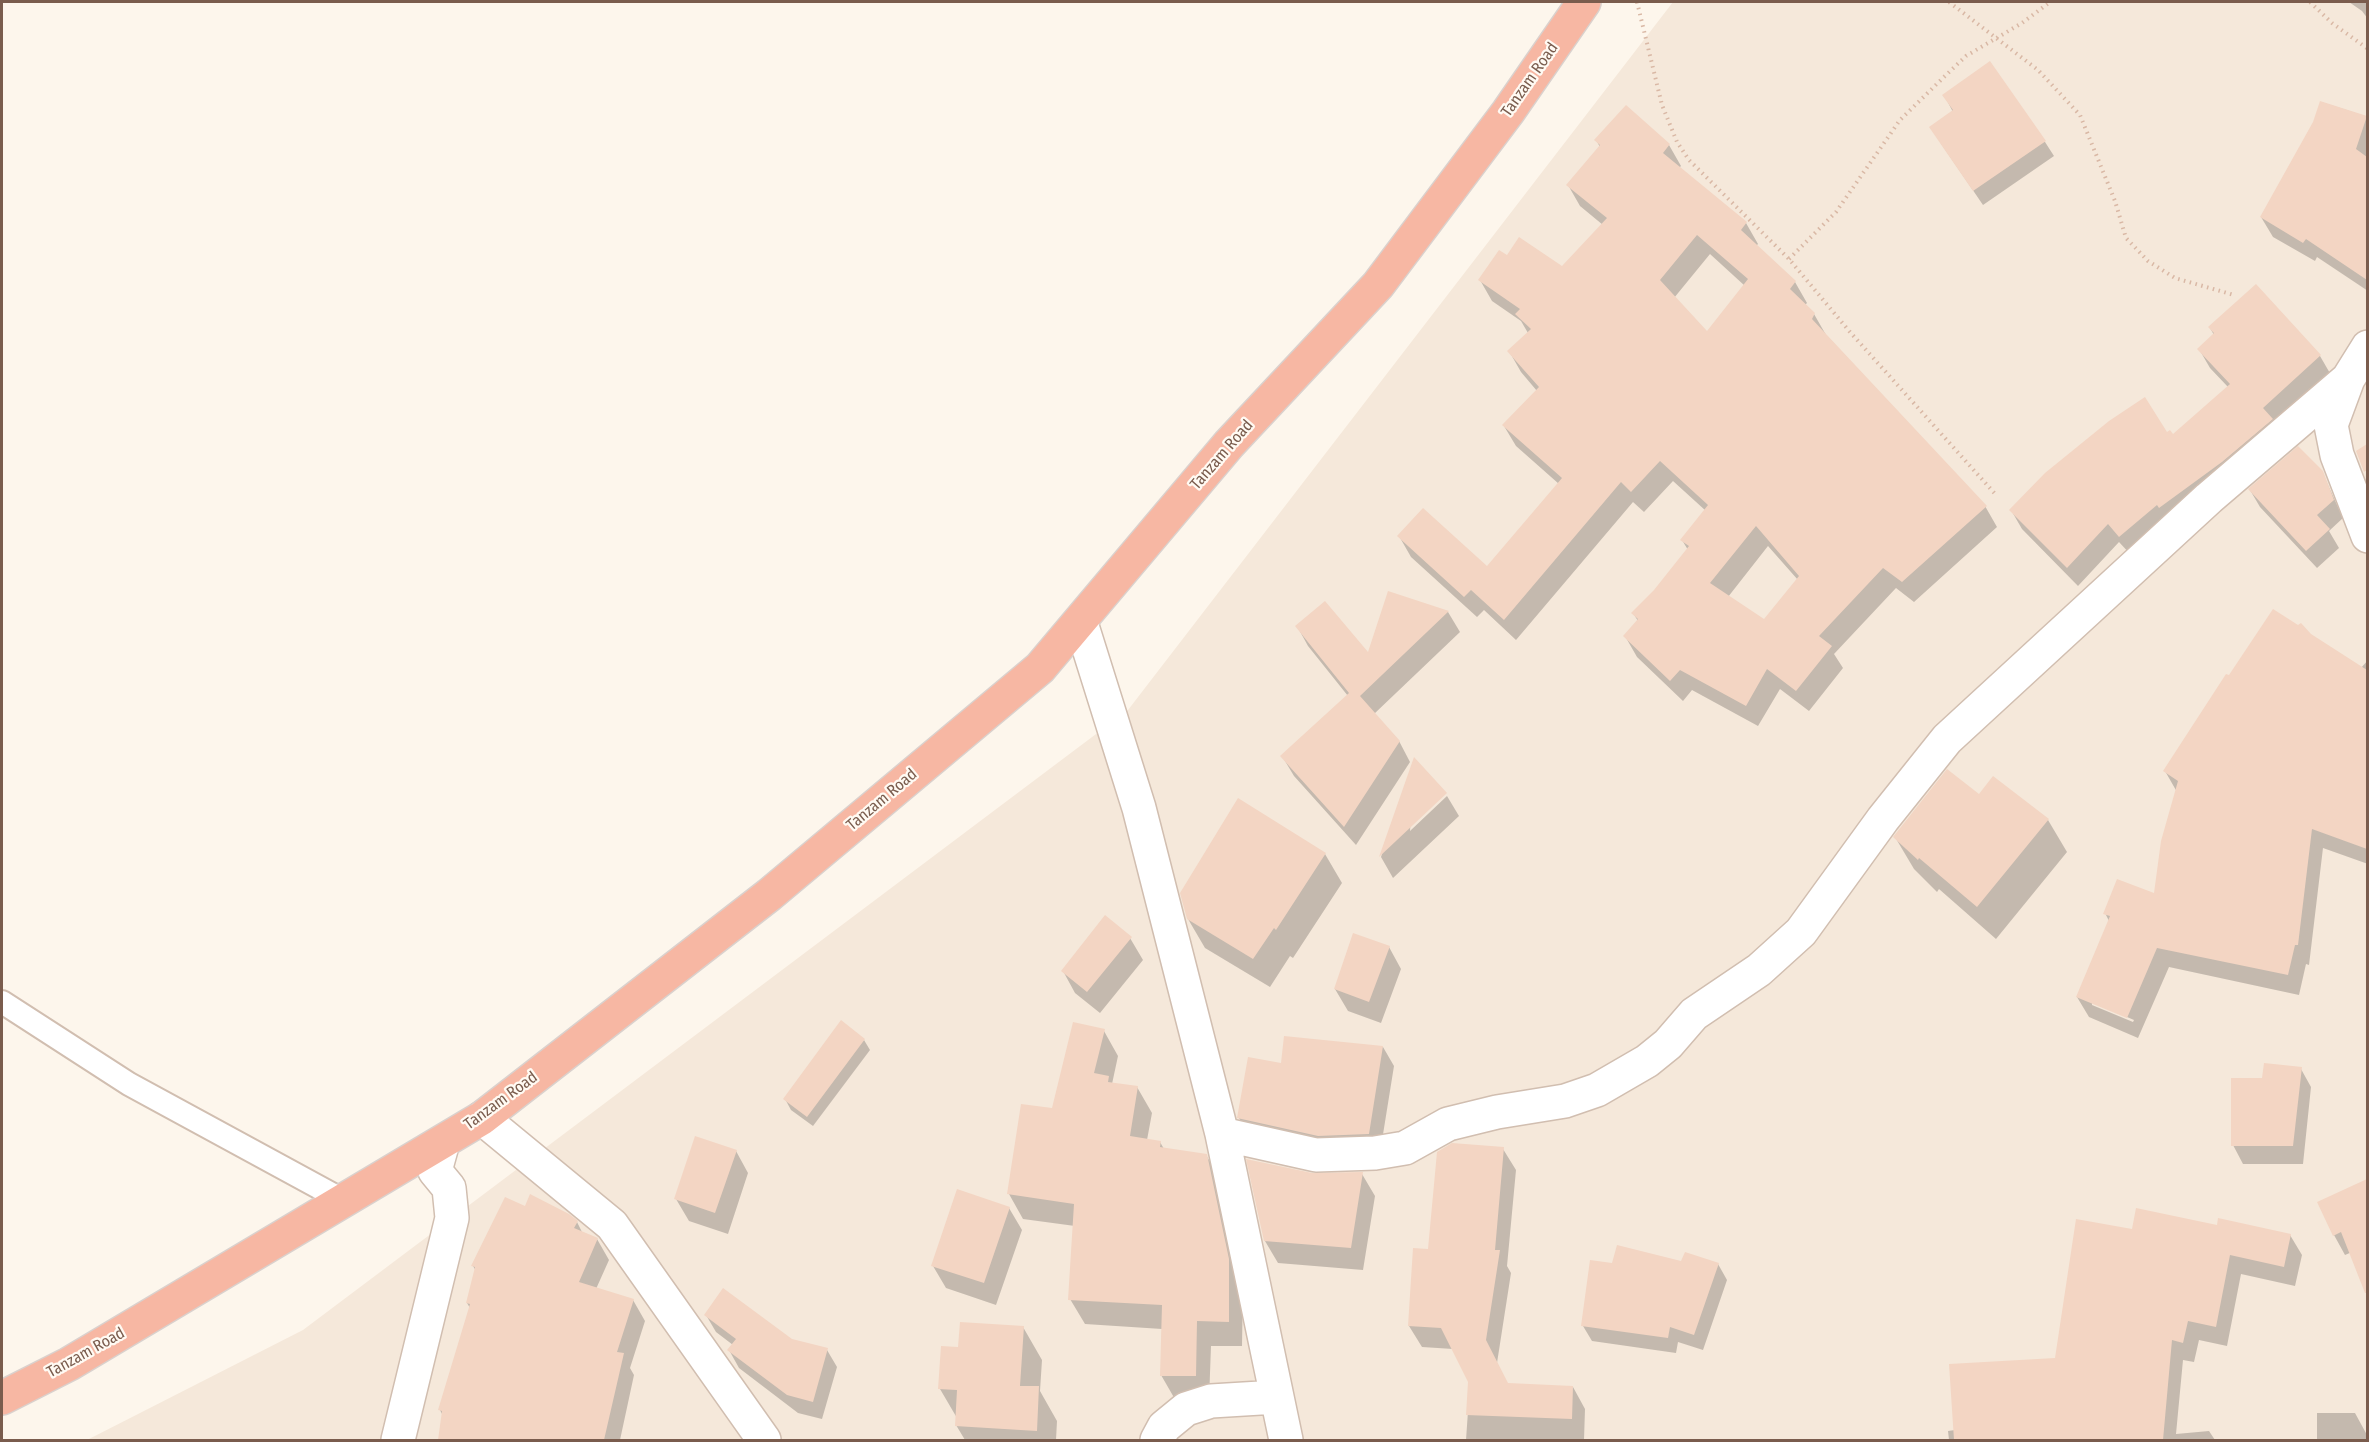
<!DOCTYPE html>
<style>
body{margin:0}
#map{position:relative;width:2369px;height:1442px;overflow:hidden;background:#fdf6ec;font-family:"Fira Sans Condensed",sans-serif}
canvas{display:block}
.frame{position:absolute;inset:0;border:3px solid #7a5c4d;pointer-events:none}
</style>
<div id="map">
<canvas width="2369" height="1442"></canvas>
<div class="frame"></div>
</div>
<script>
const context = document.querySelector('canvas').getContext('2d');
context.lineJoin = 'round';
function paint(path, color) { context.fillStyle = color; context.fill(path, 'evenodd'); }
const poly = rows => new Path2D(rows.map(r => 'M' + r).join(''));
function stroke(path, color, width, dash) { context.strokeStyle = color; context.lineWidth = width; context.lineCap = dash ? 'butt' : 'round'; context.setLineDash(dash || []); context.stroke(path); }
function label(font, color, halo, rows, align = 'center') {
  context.font = font + ' "Fira Sans Condensed",sans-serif'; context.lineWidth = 4.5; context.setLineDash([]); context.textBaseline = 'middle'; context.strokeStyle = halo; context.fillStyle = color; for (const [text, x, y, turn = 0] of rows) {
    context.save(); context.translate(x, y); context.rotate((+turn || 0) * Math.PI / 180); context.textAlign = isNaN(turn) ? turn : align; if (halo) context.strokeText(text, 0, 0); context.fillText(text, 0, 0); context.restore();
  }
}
const residential = poly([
 [1673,2,2367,2,2367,1440,87,1440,303,1330,1128,710]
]);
const shadow = poly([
 [2349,2,2368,2,2368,19,2362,11],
 [1944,95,2045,142,2054,156,1983,205,1940,142,1953,112],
 [2321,102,2368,117,2368,291,2317,257,2315,261,2273,237,2261,217,2315,122],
 [1626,107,1669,145,1681,166,1679,168,1746,223,1758,244,1756,246,1795,282,1807,303,1805,305,1814,314,1826,335,1985,506,1997,527,1914,602,1896,588,1834,654,1843,668,1809,711,1780,689,1758,726,1692,690,1683,701,1637,657,1625,636,1638,621,1633,613,1656,591,1688,550,1682,540,1706,511,1673,481,1644,512,1633,502,1516,640,1484,610,1477,617,1411,557,1399,536,1487,568,1559,484,1516,446,1504,426,1537,391,1521,372,1509,351,1528,333,1521,321,1492,301,1480,280,1508,257,1562,268,1603,225,1580,206,1568,185,1600,147,1596,140],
 [1710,254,1745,286,1707,334,1674,298],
 [1768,546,1798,580,1765,621,1728,597],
 [2210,328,2320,356,2331,375,2131,555,2119,542,2078,586,2022,529,2011,510,2167,435,2173,436,2228,387,2210,368,2199,349,2214,335],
 [2368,446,2368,476,2358,452],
 [2322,472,2343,518,2329,531,2339,548,2317,568,2260,507,2250,490],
 [1389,593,1448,612,1460,632,1374,714,1399,741,1410,762,1356,845,1294,776,1282,756,1348,696,1308,646,1297,626,1369,655],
 [2310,635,2361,668,2368,660,2368,864,2323,848,2309,965,2306,964,2299,995,2169,967,2138,1038,2089,1017,2077,997,2109,921,2105,913,2156,895,2177,792,2165,771,2229,678],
 [2092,1002,2134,1020,2133,1022,2092,1005],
 [1415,759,1410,831,1447,796,1459,816,1393,878,1381,857],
 [1979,797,2048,820,2067,852,1996,939,1939,889,1937,892,1914,869,1895,837],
 [1238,801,1325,854,1342,883,1293,958,1290,956,1270,987,1205,948,1188,919],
 [1130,938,1143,960,1100,1013,1075,993,1063,971],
 [1389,947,1401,969,1381,1023,1348,1011,1335,989],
 [1104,1031,1118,1056,1112,1084,1137,1087,1152,1113,1147,1140,1160,1142,1164,1149,1206,1155,1221,1180,1243,1285,1242,1346,1211,1346,1209,1401,1176,1401,1161,1375,1162,1329,1085,1324,1070,1299,1075,1226,1023,1219,1009,1194,1054,1110],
 [864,1040,870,1050,813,1126,791,1110,785,1099],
 [1383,1047,1394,1066,1380,1153,1250,1137,1239,1118,1282,1065],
 [2301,1069,2311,1087,2303,1164,2243,1164,2233,1145,2263,1079],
 [1503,1149,1516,1170,1507,1266,1511,1273,1497,1363,1508,1385,1573,1387,1585,1409,1584,1440,1466,1440,1470,1382,1453,1349,1422,1347,1409,1326,1430,1251],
 [736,1151,748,1173,728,1234,689,1221,676,1199],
 [1362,1174,1375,1196,1363,1270,1278,1263,1265,1241,1312,1175],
 [2364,1182,2368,1188,2368,1261,2359,1264,2352,1252,2345,1255,2334,1235],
 [525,1208,577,1222,583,1234,597,1239,609,1260,596,1289,633,1300,645,1321,630,1368,634,1375,620,1440,440,1440,443,1416,440,1410,470,1308,467,1303,476,1271,473,1266],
 [1009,1208,1022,1230,996,1305,946,1288,933,1266],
 [2218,1227,2290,1235,2302,1255,2295,1286,2241,1274,2227,1346,2199,1340,2194,1362,2183,1360,2176,1434,2209,1431,2215,1440,1949,1440,1948,1431,1955,1430,2056,1359,2134,1231],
 [1682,1263,1718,1264,1727,1280,1703,1350,1678,1342,1676,1353,1592,1341,1583,1326,1613,1265],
 [706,1315,827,1350,837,1367,822,1419,798,1413,739,1368,729,1350,733,1345,716,1332],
 [1023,1327,1042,1360,1040,1391,1057,1421,1056,1440,965,1440,956,1425,957,1418,940,1389,960,1349],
 [2317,1413,2355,1413,2367,1435,2368,1440,2317,1440]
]);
const building = poly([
 [1990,61,2046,141,1973,191,1929,127,1953,110,1942,95],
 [2320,101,2367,116,2356,149,2367,157,2367,280,2306,239,2303,243,2260,217,2313,122],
 [1626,105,1670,144,1663,153,1747,222,1741,230,1796,281,1790,289,1815,313,1812,319,1987,506,1902,582,1883,568,1819,636,1832,646,1796,691,1767,669,1746,706,1680,670,1670,681,1623,636,1638,619,1631,613,1654,590,1689,546,1680,540,1708,505,1660,461,1631,492,1621,482,1504,620,1471,590,1464,597,1397,536,1423,508,1487,566,1562,478,1502,425,1539,387,1507,351,1531,329,1515,314,1520,309,1478,280,1499,250,1507,255,1519,237,1562,266,1607,218,1566,185,1600,145,1594,140],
 [1697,235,1748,279,1707,331,1660,280],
 [1756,526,1799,576,1764,619,1710,583],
 [2256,284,2321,355,2263,408,2273,419,2222,462,2159,508,2157,505,2119,537,2108,524,2067,568,2009,510,2045,473,2109,421,2145,397,2167,432,2170,430,2173,434,2230,384,2197,349,2214,333,2208,327],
 [2367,444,2367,469,2364,472,2356,451],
 [2298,446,2323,471,2334,500,2317,515,2330,529,2306,551,2248,489],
 [1388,591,1449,611,1360,696,1400,741,1344,827,1280,756,1349,693,1295,626,1325,601,1368,652],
 [2273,609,2298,625,2301,623,2311,634,2367,670,2367,849,2312,829,2298,945,2295,945,2288,975,2157,948,2127,1018,2076,997,2110,916,2103,914,2117,879,2154,893,2161,841,2178,781,2163,771,2226,674,2229,675],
 [1414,757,1447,793,1379,857],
 [1947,769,1979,794,1993,776,2049,819,1977,907,1919,858,1918,860,1893,837],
 [1238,798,1326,853,1276,930,1274,928,1253,959,1187,919,1180,893],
 [1105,915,1132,937,1087,992,1061,971],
 [1353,933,1390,946,1369,1002,1334,989],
 [841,1020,865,1039,807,1117,783,1099],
 [1073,1022,1105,1029,1094,1073,1109,1076,1108,1082,1138,1086,1130,1136,1161,1141,1160,1147,1207,1154,1229,1259,1229,1322,1197,1321,1196,1376,1160,1376,1162,1305,1068,1300,1074,1204,1007,1194,1021,1104,1052,1108],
 [1284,1036,1383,1046,1369,1134,1318,1136,1237,1118,1248,1057,1281,1063],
 [2264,1063,2302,1067,2293,1146,2231,1146,2231,1078,2262,1078],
 [695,1136,737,1150,715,1213,674,1199],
 [1452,1143,1504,1147,1495,1250,1500,1250,1486,1340,1508,1383,1573,1386,1572,1419,1466,1415,1468,1382,1441,1328,1408,1326,1413,1248,1428,1249,1437,1152],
 [1246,1159,1312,1173,1363,1172,1351,1248,1264,1241],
 [2367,1179,2367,1293,2365,1293,2341,1232,2333,1236,2317,1202],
 [957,1189,1010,1207,984,1283,931,1266],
 [530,1194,569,1214,578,1221,574,1228,598,1238,579,1282,634,1299,617,1352,624,1353,604,1440,438,1440,442,1411,438,1410,470,1304,466,1303,475,1267,471,1266,505,1197,525,1206],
 [2136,1208,2217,1225,2218,1218,2291,1234,2284,1267,2230,1255,2216,1327,2188,1321,2183,1343,2172,1340,2163,1440,1954,1440,1949,1364,2055,1358,2076,1219,2132,1229],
 [1617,1245,1681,1261,1685,1252,1719,1263,1694,1335,1670,1327,1668,1338,1581,1326,1590,1260,1612,1263],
 [723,1288,792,1339,828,1348,813,1402,787,1395,727,1350,736,1339,704,1315],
 [960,1322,1024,1326,1020,1386,1039,1386,1037,1431,955,1426,957,1390,938,1389,941,1346,958,1347]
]);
const path = poly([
 [1637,2,1662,105,1677,142,1689,160,1789,259,1850,332,1997,496],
 [1949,2,2038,70,2080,115,2115,201,2126,238,2148,261,2175,278,2234,295],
 [2310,2,2332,23,2368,49],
 [1789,259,1836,212,1900,120,1945,76,1966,56,2022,23,2050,2]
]);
const lane = poly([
 [2,1002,129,1084,346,1202]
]);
const street = poly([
 [2368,347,2348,379,2331,425,2337,455,2368,536],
 [1081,623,1139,808,1222,1134,1286,1440],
 [482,1118,612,1225,764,1440],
 [1222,1134,1316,1155,1375,1153,1405,1148,1448,1124,1497,1112,1565,1101,1597,1090,1647,1061,1668,1044,1694,1014,1759,970,1801,932,1883,819,1947,739,2209,498,2348,379],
 [398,1440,452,1218,449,1188,435,1171,443,1142],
 [1157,1440,1164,1427,1186,1409,1211,1401,1277,1397]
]);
const highway = poly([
 [2,1398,69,1364,482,1118,769,895,1040,668,1229,444,1378,285,1508,112,1584,2]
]);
const streetNames = [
 ["Tanzam Road",1530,80,-55],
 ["Tanzam Road",1222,455,-49],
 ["Tanzam Road",882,800,-40],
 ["Tanzam Road",501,1101,-36],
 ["Tanzam Road",86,1353,-29]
];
paint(residential, '#f5e8da');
paint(shadow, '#0003');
paint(building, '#f3d5c3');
stroke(lane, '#d1beb0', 26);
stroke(street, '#d1beb0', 36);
stroke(highway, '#dad1cd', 36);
stroke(path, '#d9b8a5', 4, [1.5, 4.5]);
stroke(lane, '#fff', 22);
stroke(street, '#fff', 33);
stroke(highway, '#f7b7a3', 33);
label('16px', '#7a5c4d', '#fffaf3', streetNames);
</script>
